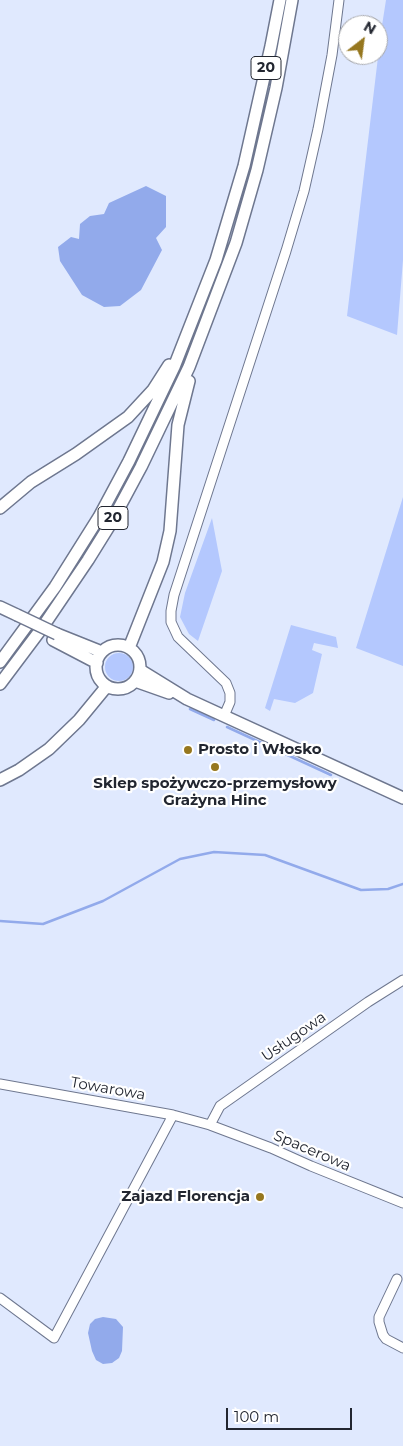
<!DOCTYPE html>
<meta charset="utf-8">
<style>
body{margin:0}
#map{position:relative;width:403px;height:1446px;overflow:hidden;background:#e0e9fe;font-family:Montserrat,sans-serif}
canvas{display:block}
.north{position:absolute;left:338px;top:15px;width:50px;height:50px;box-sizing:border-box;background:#fff;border:1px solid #a7a8ac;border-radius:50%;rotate:30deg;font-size:14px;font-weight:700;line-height:20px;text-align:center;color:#222630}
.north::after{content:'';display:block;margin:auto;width:18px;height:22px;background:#96771f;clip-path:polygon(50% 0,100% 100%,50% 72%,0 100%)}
.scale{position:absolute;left:226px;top:1408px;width:126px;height:22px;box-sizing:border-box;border:2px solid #222630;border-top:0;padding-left:6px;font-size:15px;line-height:18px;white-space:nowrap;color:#222630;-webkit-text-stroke:4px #fff;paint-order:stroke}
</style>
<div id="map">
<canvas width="403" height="1446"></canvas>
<div class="north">N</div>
<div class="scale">100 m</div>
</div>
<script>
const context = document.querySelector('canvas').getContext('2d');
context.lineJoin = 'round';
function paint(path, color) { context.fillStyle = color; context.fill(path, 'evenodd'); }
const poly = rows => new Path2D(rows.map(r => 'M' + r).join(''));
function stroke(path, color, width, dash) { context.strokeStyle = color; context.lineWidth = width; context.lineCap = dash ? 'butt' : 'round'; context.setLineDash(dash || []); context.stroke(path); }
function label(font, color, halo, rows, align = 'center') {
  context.font = font + ' Montserrat,sans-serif'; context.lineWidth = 4.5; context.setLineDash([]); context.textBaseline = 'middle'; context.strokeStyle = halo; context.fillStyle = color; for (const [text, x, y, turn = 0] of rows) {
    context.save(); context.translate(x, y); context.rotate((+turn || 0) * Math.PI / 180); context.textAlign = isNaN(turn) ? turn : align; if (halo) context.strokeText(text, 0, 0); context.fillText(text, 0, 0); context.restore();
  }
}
const green = poly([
 [386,0,403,0,403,260,397,335,347,316,381,32],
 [403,497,403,666,356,648],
 [212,518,222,571,198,641,189,634,180,617,185,593],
 [291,625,336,637,338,648,314,643,312,650,322,654,313,693,295,703,274,699,270,711,265,708],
 '105 667a14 14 0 1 1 28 0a14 14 0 1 1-28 0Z'
]);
const water = poly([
 [146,186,166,196,166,227,156,238,162,250,141,290,120,306,104,307,82,295,60,261,58,247,71,237,79,239,80,224,90,216,104,214,109,203],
 [103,1317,116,1319,123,1327,122,1351,119,1358,112,1363,103,1364,96,1360,92,1351,88,1333,90,1324,95,1319]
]);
const stream = poly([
 [190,709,214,720],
 [227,727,266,745],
 [279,751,331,775],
 [0,921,43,924,103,901,180,859,214,852,265,855,361,890,388,889,403,884]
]);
const minor = poly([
 [224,716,230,702,230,693,226,683,178,637,171,622,171,611,174,595,286,251,304,191,318,129,332,55,339,0],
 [0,1084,173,1115,210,1125,271,1148,311,1166,403,1203],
 [210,1125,220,1106,368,1002,403,980],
 [397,1279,379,1317,379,1322,383,1335,386,1339,403,1348],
 [0,1298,54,1338,173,1115]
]);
const major = poly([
 [0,508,31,482,76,454,128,417,153,390,169,365],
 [0,607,17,615],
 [57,634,102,652],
 [53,640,97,663],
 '96 667a22 22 0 1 1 44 0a22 22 0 1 1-44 0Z',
 [129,648,163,562,170,531,178,425,189,381],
 [0,662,55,587,99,517,129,461,174,367,216,260,244,166,271,46,280,0],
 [140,670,187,699,403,798],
 [135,681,169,693],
 [0,684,42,628,88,560,111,523,141,467,189,367,236,243,257,170,276,88,292,0],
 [0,780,19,770,49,749,79,720,107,686]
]);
const majorBridge = poly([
 [17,615,57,634]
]);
const markers = [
 [188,750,5,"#96771f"],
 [215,767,5,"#96771f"],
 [260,1197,5,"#96771f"]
];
const shields = [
 [266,68,30],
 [113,518,30]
];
const shieldNames = [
 ["20",266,68],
 ["20",113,518]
];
const poiNames = [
 ["Prosto i Włosko",198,750],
 ["Sklep spożywczo-przemysłowy",215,784,"center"],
 ["Grażyna Hinc",215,801,"center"],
 ["Zajazd Florencja",250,1197,"right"]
];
const streetNames = [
 ["Usługowa",294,1037,-35],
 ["Towarowa",108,1089,10],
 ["Spacerowa",312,1151,23]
];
paint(green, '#b4c8fe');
paint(water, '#92aaeb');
stroke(stream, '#92aaeb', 2.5);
stroke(minor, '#6e778f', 11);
stroke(major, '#6e778f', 14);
stroke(minor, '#fff', 9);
stroke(major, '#fff', 11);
stroke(majorBridge, '#6e778f', 14, []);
stroke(majorBridge, '#fff', 11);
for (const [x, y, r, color] of markers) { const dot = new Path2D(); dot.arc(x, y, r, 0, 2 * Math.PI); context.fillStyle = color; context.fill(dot); stroke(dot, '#fff', 2); }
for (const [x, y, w] of shields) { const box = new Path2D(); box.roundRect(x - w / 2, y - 11.5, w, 23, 4); context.fillStyle = '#fff'; context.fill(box); stroke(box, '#222630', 1); }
label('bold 14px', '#222630', null, shieldNames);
label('bold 15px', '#222630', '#fff', poiNames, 'left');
label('15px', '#222630', '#fff', streetNames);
</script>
